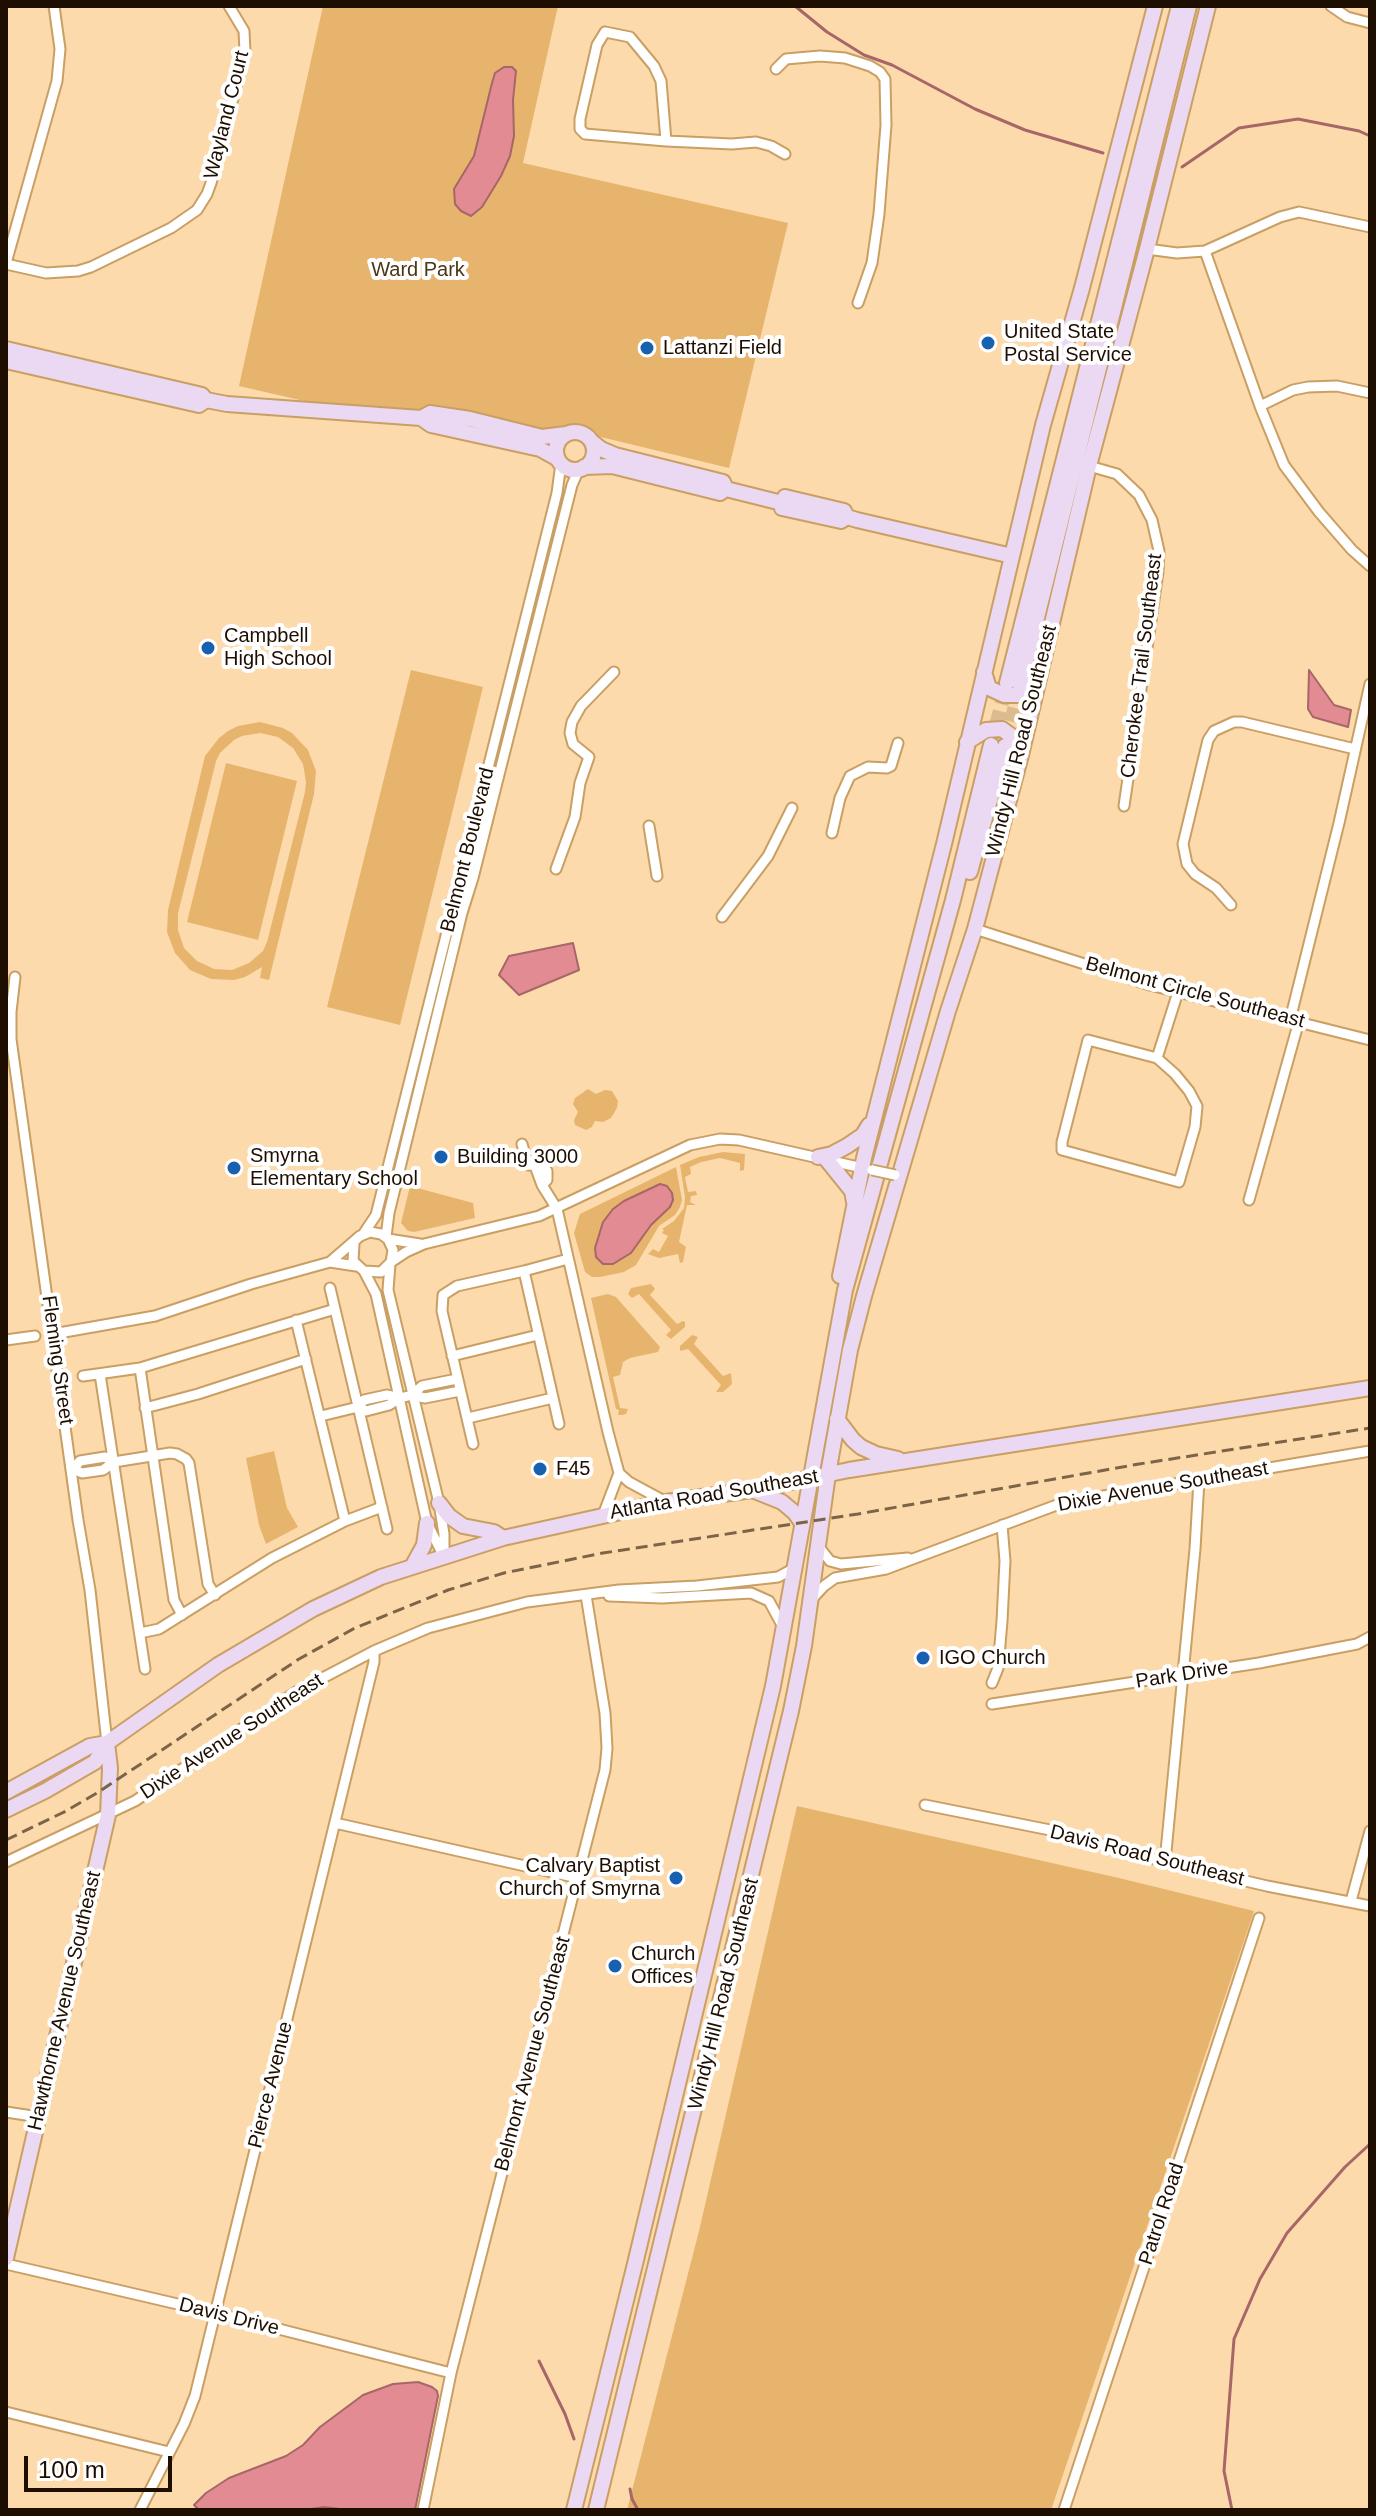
<!DOCTYPE html>
<style>
body{margin:0}
#map{position:relative;width:1376px;height:2516px;overflow:hidden;background:#fddaab;font-family:Helvetica,sans-serif}
canvas{display:block}
.frame{position:absolute;inset:0;border:8px solid #1e0e00;pointer-events:none}
.scale{position:absolute;left:24px;top:2456px;width:148px;height:36px;box-sizing:border-box;border:4px solid #1e0e00;border-top:0;padding-left:10px;font-size:24px;line-height:28px;white-space:nowrap;color:#1e0e00;-webkit-text-stroke:6px #fff;paint-order:stroke}
</style>
<div id="map">
<canvas width="1376" height="2516"></canvas>
<div class="frame"></div>
<div class="scale">100 m</div>
</div>
<script>
const context = document.querySelector('canvas').getContext('2d');
context.lineJoin = 'round';
function paint(path, color) { context.fillStyle = color; context.fill(path, 'evenodd'); }
const poly = rows => new Path2D(rows.map(r => 'M' + r).join(''));
function stroke(path, color, width, dash) { context.strokeStyle = color; context.lineWidth = width; context.lineCap = dash ? 'butt' : 'round'; context.setLineDash(dash || []); context.stroke(path); }
function label(font, color, halo, rows, align = 'center') {
  context.font = font + ' Helvetica,sans-serif'; context.lineWidth = 8; context.setLineDash([]); context.textBaseline = 'middle'; context.strokeStyle = halo; context.fillStyle = color; for (const [text, x, y, turn = 0] of rows) {
    context.save(); context.translate(x, y); context.rotate((+turn || 0) * Math.PI / 180); context.textAlign = isNaN(turn) ? turn : align; if (halo) context.strokeText(text, 0, 0); context.fillText(text, 0, 0); context.restore();
  }
}
const green = poly([
 [323,6,558,6,523,163,788,223,729,468,576,431,365,415,239,386],
 [411,670,483,687,400,1025,327,1007],
 [260,722,283,728,292,733,308,750,316,771,314,794,269,980,260,978,262,967,245,977,234,980,211,979,190,970,175,953,167,932,168,910,205,756,219,738,228,731,238,726],
 [260,733,278,737,293,748,303,764,306,782,305,792,267,942,263,951,249,963,232,970,214,969,197,961,184,948,178,930,178,913,216,761,220,753,234,740,242,736],
 [226,763,297,781,258,940,187,922],
 [588,1089,596,1094,605,1090,612,1091,618,1101,617,1108,611,1118,603,1122,595,1121,592,1127,586,1130,575,1125,574,1120,578,1112,573,1104,575,1098],
 [723,1152,745,1154,744,1170,740,1171,740,1163,720,1158,701,1162,690,1167,691,1174,685,1177,688,1192,696,1191,697,1195,691,1196,690,1202,696,1205,687,1205,679,1242,686,1247,683,1262,680,1263,678,1254,659,1258,648,1254,653,1249,659,1252,668,1236,662,1233,664,1230,662,1229,674,1221,684,1208,685,1197,680,1165,699,1157],
 [676,1167,682,1200,680,1207,675,1215,659,1226,636,1265,624,1272,600,1277,592,1277,585,1272,574,1233,580,1214],
 [410,1186,473,1203,475,1218,414,1232,408,1231,401,1223],
 [651,1284,655,1289,650,1295,677,1324,683,1321,685,1322,685,1327,671,1339,666,1335,671,1330,639,1294,632,1298,628,1294,631,1288],
 [608,1294,616,1297,660,1347,658,1352,630,1358,623,1362,620,1375,613,1377,620,1408,628,1409,626,1414,622,1415,618,1415,619,1410,616,1409,591,1298],
 [692,1335,698,1337,694,1344,723,1376,731,1373,732,1384,723,1392,716,1392,721,1385,688,1349,680,1351,680,1346],
 [274,1451,287,1508,298,1527,266,1544,259,1525,246,1458],
 [797,1806,1119,1878,1254,1911,1051,2510,627,2510,699,2231]
]);
const water = poly([
 [504,67,512,67,516,71,513,100,514,136,510,156,501,176,482,207,471,216,461,211,455,204,454,189,474,156,492,83,495,73,504,67],
 [1309,670,1334,705,1351,710,1348,727,1313,717,1308,709,1309,670],
 [573,943,579,970,519,995,499,975,509,956,573,943],
 [660,1184,667,1186,672,1193,673,1200,670,1207,651,1225,631,1253,613,1264,603,1264,596,1257,595,1248,603,1222,613,1209,624,1201,660,1184],
 [418,2382,432,2387,437,2391,438,2396,415,2510,348,2510,324,2507,304,2510,199,2510,194,2505,206,2493,229,2478,286,2456,303,2445,320,2427,363,2395,393,2384,418,2382]
]);
const stream = poly([
 [795,6,827,32,864,55,892,65,975,109,1025,130,1103,153],
 [1182,167,1239,128,1298,119,1359,131,1370,136],
 [539,2361,565,2414,574,2439],
 [630,2489,632,2499,638,2510],
 [1232,2510,1224,2471,1234,2339,1260,2279,1287,2233,1345,2167,1370,2144]
]);
const secondaryTunnel = poly([
 [1006,742,1020,686],
 [991,745,1007,683]
]);
const street = poly([
 [1331,6,1347,17,1370,23],
 [605,32,630,37,654,66,661,81,666,141,585,134,580,129,580,119,597,45,605,32],
 [776,69,786,59,820,56,845,58,870,66,880,72,885,79,886,125,879,214,872,263,858,303],
 [666,141,732,144,756,142,771,146,785,154],
 [1147,249,1177,253,1205,251,1280,217,1299,212,1370,227],
 [1205,251,1260,406,1284,465,1319,512,1352,550,1370,566],
 [6,263,57,81,60,49,54,6],
 [6,264,46,273,78,271,91,267,171,228,197,210,207,194,211,183,245,52,244,31,229,6],
 [1260,406,1293,390,1308,387,1337,386,1370,393],
 [1089,466,1117,474,1139,495,1152,520,1159,551,1158,572,1124,806],
 [649,826,657,876],
 [832,833,840,798,850,776,868,767,887,768,891,766,898,743],
 [556,869,575,817,580,783,589,757,573,744,570,733,572,722,581,706,614,672],
 [1231,905,1216,888,1195,874,1187,864,1183,844,1208,740,1214,731,1234,722,1242,722,1355,749],
 [722,917,768,856,792,808],
 [975,929,1150,985,1370,1040],
 [15,977,11,1012,11,1039,78,1520,90,1590,107,1743],
 [1290,1020,1339,823,1370,684],
 [1088,1040,1157,1058,1175,1074,1189,1091,1197,1106,1195,1127,1179,1182,1062,1150,1062,1142,1088,1040],
 [1157,1058,1178,992],
 [522,1144,528,1165,540,1166,547,1171,547,1180,542,1185],
 [535,1159,535,1166,542,1185,557,1209,608,1432,619,1473,603,1515],
 [1249,1200,1299,1021],
 [364,1233,376,1215,557,493,561,463],
 [386,1237,389,1213,462,913,473,878,572,485,579,469],
 [388,1239,420,1244],
 [330,1262,360,1236,370,1232,381,1234,388,1239,393,1250,391,1262,381,1272,364,1271,353,1261,354,1244],
 [391,1262,406,1252,424,1244,539,1216,690,1145,720,1139,739,1140,867,1169],
 [390,1264,388,1290,439,1503,444,1534,444,1556],
 [364,1271,376,1294,427,1523,443,1555],
 [524,1271,568,1259],
 [330,1288,387,1529],
 [296,1320,345,1521],
 [53,1334,155,1316,251,1284,330,1262,356,1266],
 [6,1340,35,1336],
 [452,1356,538,1335],
 [140,1368,174,1600,182,1615],
 [100,1374,145,1669],
 [83,1376,140,1368,335,1309],
 [412,1395,422,1386,457,1379],
 [358,1407,366,1411,389,1405,400,1398,412,1395,425,1398,460,1391],
 [145,1408,198,1394,306,1359],
 [321,1416,358,1407,364,1400,387,1395,400,1398],
 [468,1418,553,1398],
 [473,1444,442,1311,443,1295,457,1286,524,1271,559,1424],
 [114,1462,105,1457,80,1461,73,1469,82,1473,103,1470,114,1462,170,1453,177,1454,186,1459,189,1463,208,1584,215,1595],
 [619,1473,629,1482,666,1502],
 [819,1547,830,1561,841,1564,908,1558],
 [609,1596,662,1598,751,1593,769,1601,782,1625],
 [811,1600,824,1586,835,1578,886,1569,1062,1503,1370,1451],
 [140,1633,159,1629,272,1558,345,1521,382,1507],
 [992,1683,998,1668,1002,1621,1005,1561,1002,1525],
 [992,1704,1259,1663,1357,1644,1370,1637],
 [925,1805,1050,1830,1165,1862,1267,1886,1370,1906],
 [335,1823,578,1878],
 [6,1862,135,1801,296,1692,374,1651,428,1628,527,1602,619,1590,697,1586,778,1577,793,1569],
 [1165,1862,1195,1549,1199,1480],
 [1351,1901,1370,1831],
 [6,2112,39,2117],
 [6,2264,216,2313,451,2373],
 [6,2412,169,2452],
 [140,2510,184,2424,195,2396,374,1662,374,1651],
 [423,2510,451,2373,605,1770,607,1748,605,1713,586,1595],
 [1064,2510,1259,1918]
]);
const secondary = poly([
 [6,349,202,395,206,400,227,404,421,418,430,413,470,419,542,437,566,434],
 [6,361,199,405,206,400],
 [421,418,431,425,540,449,558,459],
 '556 451a19 19 0 1 1 38 0a19 19 0 1 1-38 0Z',
 [591,441,601,449,615,455,723,482,726,489],
 [584,467,612,466,720,493,726,489,782,503,782,508,841,521,847,517],
 [782,503,785,497,844,511,847,517,857,520,1012,556],
 [984,672,989,688,1004,695,1018,695,1033,689],
 [1007,683,1179,6],
 [1020,686,1189,6],
 [967,742,986,730,1002,729,1017,740,1021,754],
 [970,872,1005,746],
 [818,1157,832,1154,847,1146,863,1135,869,1125],
 [827,1160,852,1191,854,1202],
 [840,1276,864,1158,944,844,1043,425,1082,288,1155,6],
 [837,1419,853,1440,861,1447,876,1454,898,1459],
 [752,1490,782,1502,795,1513,802,1523],
 [439,1503,449,1516,463,1526,494,1532,503,1538],
 [412,1567,424,1545,427,1523],
 [6,1792,90,1746,107,1743,218,1665,313,1609,381,1577,503,1538,666,1502,752,1490,849,1470,1370,1388],
 [6,1810,45,1791,95,1762,107,1743],
 [6,2258,108,1815,110,1768,107,1743],
 [574,2510,635,2264,773,1686,845,1290,953,900,991,745],
 [596,2510,791,1711,804,1646,828,1474,850,1350,864,1296,948,1011,975,929,1021,755,1089,466,1147,249,1208,6]
]);
const rail = poly([
 [6,1840,66,1811,97,1793,299,1659,355,1628,448,1590,504,1573,603,1553,858,1514,1139,1464,1370,1428]
]);
const streetBridge = poly([
 [872,1170,895,1175]
]);
const markers = [
 [988,343,8,"#1861b1"],
 [647,348,8,"#1861b1"],
 [208,648,8,"#1861b1"],
 [441,1157,8,"#1861b1"],
 [234,1168,8,"#1861b1"],
 [540,1469,8,"#1861b1"],
 [923,1658,8,"#1861b1"],
 [676,1878,8,"#1861b1"],
 [615,1966,8,"#1861b1"]
];
const streetNames = [
 ["Wayland Court",227,115,-76],
 ["Cherokee Trail Southeast",1142,666,-83],
 ["Windy Hill Road Southeast",1022,741,-76],
 ["Belmont Boulevard",468,850,-76],
 ["Belmont Circle Southeast",1195,993,15],
 ["Fleming Street",57,1360,82],
 ["Dixie Avenue Southeast",1163,1487,-10],
 ["Atlanta Road Southeast",714,1495,-10],
 ["Park Drive",1182,1675,-9],
 ["Dixie Avenue Southeast",232,1737,-33],
 ["Davis Road Southeast",1147,1856,14],
 ["Windy Hill Road Southeast",724,1994,-76],
 ["Hawthorne Avenue Southeast",65,2001,-77],
 ["Belmont Avenue Southeast",533,2054,-75],
 ["Pierce Avenue",271,2085,-76],
 ["Patrol Road",1162,2214,-72],
 ["Davis Drive",229,2317,14]
];
const parkNames = [
 ["Ward Park",418,270]
];
const poiNames = [
 ["United State",1004,332],
 ["Postal Service",1004,355],
 ["Lattanzi Field",663,348],
 ["Campbell",224,636],
 ["High School",224,659],
 ["Smyrna",250,1156],
 ["Elementary School",250,1179],
 ["Building 3000",457,1157],
 ["F45",556,1469],
 ["IGO Church",939,1658],
 ["Calvary Baptist",660,1866,"right"],
 ["Church of Smyrna",660,1889,"right"],
 ["Church",631,1954],
 ["Offices",631,1977]
];
paint(green, '#e7b46e');
paint(water, '#e28b93');
stroke(water, '#a76667', 2);
stroke(stream, '#a76667', 3);
stroke(secondaryTunnel, '#dcbb91', 14, [14, 7]);
stroke(street, '#c99f64', 13);
stroke(secondary, '#c99f64', 18);
stroke(street, '#fff', 9);
stroke(secondary, '#ebd9f3', 14);
stroke(rail, '#7c6448', 3, [12, 6]);
stroke(streetBridge, '#c99f64', 13, []);
stroke(streetBridge, '#fff', 9);
for (const [x, y, r, color] of markers) { const dot = new Path2D(); dot.arc(x, y, r, 0, 2 * Math.PI); context.fillStyle = color; context.fill(dot); stroke(dot, '#fff', 3); }
label('20px', '#1e0e00', '#fff', streetNames);
label('20px', '#4b3617', '#fff', parkNames);
label('20px', '#1e0e00', '#fff', poiNames, 'left');
</script>
